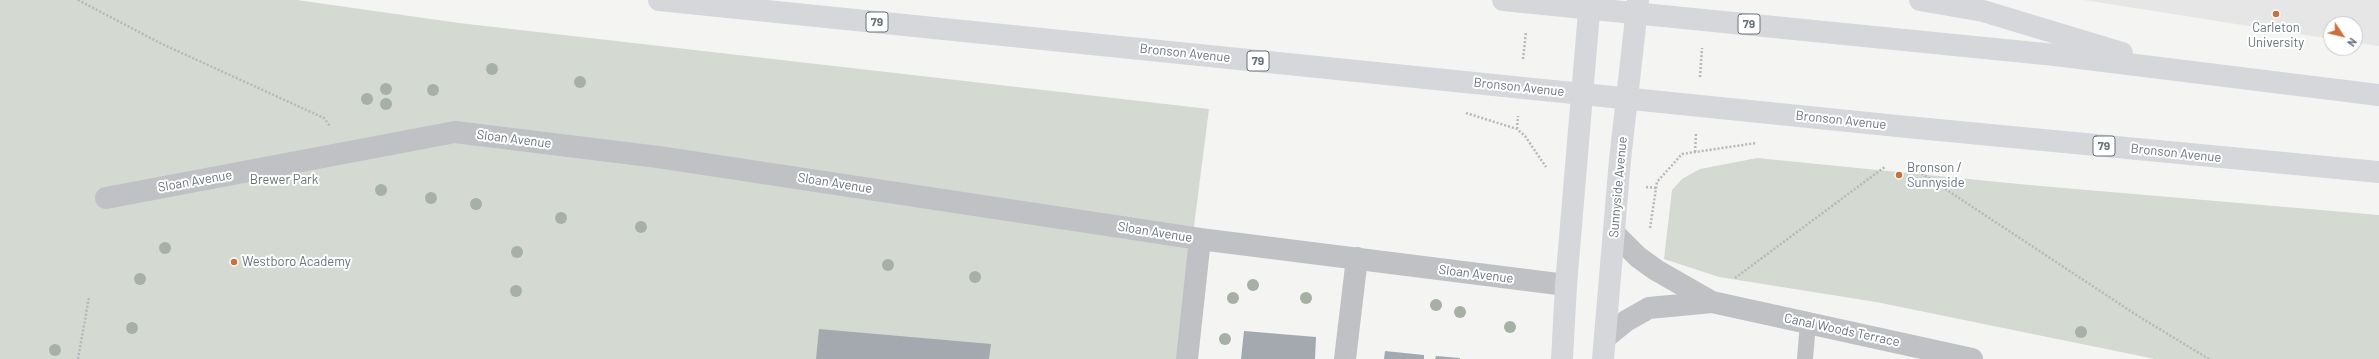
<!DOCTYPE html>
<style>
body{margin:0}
#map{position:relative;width:2379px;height:359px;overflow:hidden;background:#f4f5f2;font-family:Barlow,sans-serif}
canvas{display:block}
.north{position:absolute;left:2323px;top:16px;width:40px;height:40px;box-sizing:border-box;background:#fff;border:1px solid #c3c7cc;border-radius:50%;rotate:125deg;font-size:11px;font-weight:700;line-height:16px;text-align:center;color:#68727f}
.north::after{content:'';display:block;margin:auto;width:14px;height:18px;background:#cb6f3c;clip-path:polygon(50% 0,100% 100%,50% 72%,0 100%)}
</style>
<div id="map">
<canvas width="2379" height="359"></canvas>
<div class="north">N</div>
</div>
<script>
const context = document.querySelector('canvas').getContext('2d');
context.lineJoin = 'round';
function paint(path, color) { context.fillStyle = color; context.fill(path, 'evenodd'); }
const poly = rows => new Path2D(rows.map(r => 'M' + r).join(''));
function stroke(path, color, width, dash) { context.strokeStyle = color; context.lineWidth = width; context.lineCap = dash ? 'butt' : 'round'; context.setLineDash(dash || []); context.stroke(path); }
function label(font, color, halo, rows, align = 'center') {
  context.font = font + ' Barlow,sans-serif'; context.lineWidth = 4; context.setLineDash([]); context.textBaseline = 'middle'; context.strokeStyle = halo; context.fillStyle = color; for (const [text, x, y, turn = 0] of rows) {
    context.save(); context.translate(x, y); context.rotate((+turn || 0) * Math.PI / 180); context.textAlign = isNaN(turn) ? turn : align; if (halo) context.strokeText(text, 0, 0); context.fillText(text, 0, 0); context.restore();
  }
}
const built = poly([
 [2084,0,2379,0,2379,46,2355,43,2355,24,2331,24,2331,39]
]);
const green = poly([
 [0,0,297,0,459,23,1209,109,1177,359,0,359],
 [1757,158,2029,185,2379,215,2379,359,2155,359,1876,302,1719,277,1664,259,1672,190,1682,179,1700,169]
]);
const building = poly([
 [819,329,991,344,989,359,816,359],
 [1244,331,1316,337,1315,359,1241,359],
 [1385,351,1424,355,1424,359,1384,359],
 [1436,356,1460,358,1460,359,1435,359]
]);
const path = poly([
 [78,0,162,44,324,118,330,126],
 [1523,59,1526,32],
 [1700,77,1702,48],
 [1466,113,1517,129,1525,136,1546,167],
 [1517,129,1518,116],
 [1695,152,1696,134],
 [1915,169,2138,316,2209,359],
 [1646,187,1656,188],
 [1650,228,1657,182,1682,154,1756,143],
 [1735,278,1886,166],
 [78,359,89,297]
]);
const lane = poly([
 [1805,359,1808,322]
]);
const street = poly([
 [106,198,455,132,658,157,1200,239,1566,285],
 [1614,233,1638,257,1656,270,1712,302],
 [1605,338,1626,321,1649,308,1712,302,1972,359],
 [1187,359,1200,239],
 [1345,359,1357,258]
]);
const secondary = poly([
 [1562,359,1566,285,1590,0],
 [1603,359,1620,160,1638,0]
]);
const primary = poly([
 [659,0,1907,127,2379,172],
 [1503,0,2055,55,2379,95],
 [1920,0,1983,11,2122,53]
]);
const trees = [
 [492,69],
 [580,82],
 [386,89],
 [433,90],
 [367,99],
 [386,104],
 [381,190],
 [431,198],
 [476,204],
 [561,218],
 [641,227],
 [165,248],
 [517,252],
 [888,265],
 [975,277],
 [140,279],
 [1253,285],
 [516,291],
 [1233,298],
 [1306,298],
 [1436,305],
 [1460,312],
 [1510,327],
 [132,328],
 [2081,332],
 [1225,339],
 [55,350]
];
const markers = [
 [2276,14,4,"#cb6f3c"],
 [1899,175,4,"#cb6f3c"],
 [234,262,4,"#cb6f3c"]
];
const shields = [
 [877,22,22],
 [1749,24,22],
 [1258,61,22],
 [2104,146,22]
];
const shieldNames = [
 ["79",877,22],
 ["79",1749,24],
 ["79",1258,61],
 ["79",2104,146]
];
const poiNames = [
 ["Carleton",2276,28,"center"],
 ["University",2276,43,"center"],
 ["Bronson /",1907,168],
 ["Sunnyside",1907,183],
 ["Westboro Academy",242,262]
];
const streetNames = [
 ["Bronson Avenue",1185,53,6],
 ["Bronson Avenue",1519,87,6],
 ["Bronson Avenue",1841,120,6],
 ["Sloan Avenue",514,139,7],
 ["Bronson Avenue",2176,153,6],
 ["Sloan Avenue",195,181,-10],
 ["Sloan Avenue",835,183,9],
 ["Sunnyside Avenue",1618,187,-85],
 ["Sloan Avenue",1155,232,9],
 ["Sloan Avenue",1476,274,7],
 ["Canal Woods Terrace",1842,330,12]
];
const parkNames = [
 ["Brewer Park",284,180]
];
paint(built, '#e5e6e5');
paint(green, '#d4d9d2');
paint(building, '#a3a9af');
stroke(path, '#b6b8bb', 2.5, [2, 2]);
stroke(lane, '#bfc1c5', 16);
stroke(street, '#bfc1c5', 22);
stroke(secondary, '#d5d7db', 22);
stroke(primary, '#d5d7db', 22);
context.fillStyle = '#a6b0a5';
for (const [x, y] of trees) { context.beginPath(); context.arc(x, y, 6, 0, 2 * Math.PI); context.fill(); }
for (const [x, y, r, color] of markers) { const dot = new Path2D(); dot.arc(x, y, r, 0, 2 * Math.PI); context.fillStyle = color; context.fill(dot); stroke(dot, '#fff', 1.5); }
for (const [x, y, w] of shields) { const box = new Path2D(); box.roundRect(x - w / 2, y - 10, w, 20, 3); context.fillStyle = '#fff'; context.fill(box); stroke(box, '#68727f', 1); }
label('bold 12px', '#68727f', null, shieldNames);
label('13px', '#68727f', '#fff', poiNames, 'left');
label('13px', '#68727f', '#fff', streetNames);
label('13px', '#677766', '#fff', parkNames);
</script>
